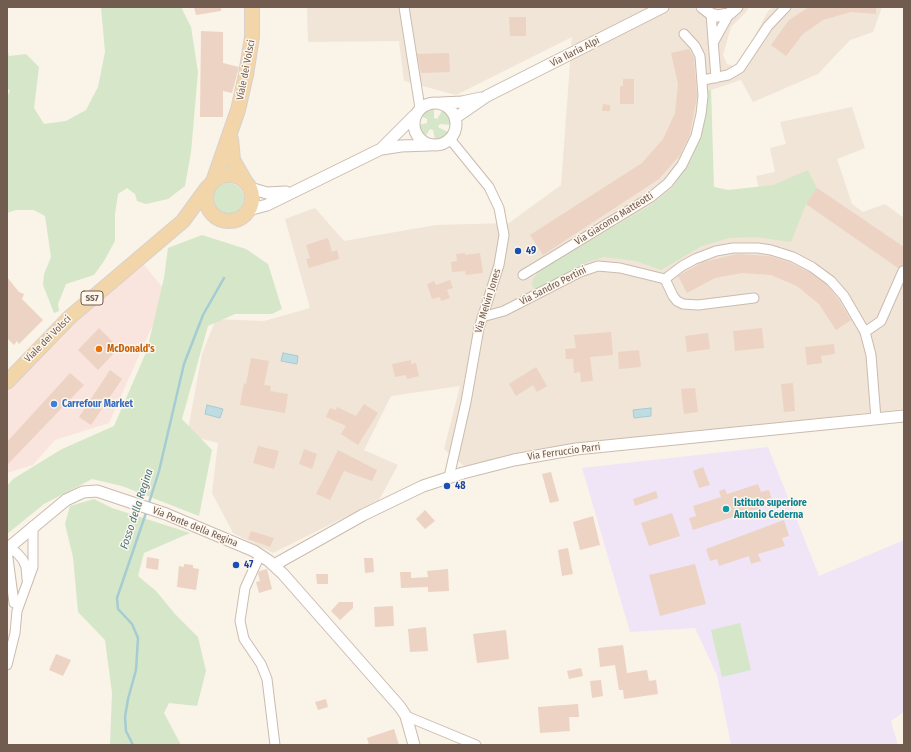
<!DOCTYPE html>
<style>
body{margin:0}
#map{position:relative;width:911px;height:752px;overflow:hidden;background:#faf3e8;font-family:"Fira Sans Condensed",sans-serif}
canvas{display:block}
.frame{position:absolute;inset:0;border:8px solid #725b4f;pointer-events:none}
</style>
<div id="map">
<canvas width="911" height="752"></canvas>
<div class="frame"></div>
</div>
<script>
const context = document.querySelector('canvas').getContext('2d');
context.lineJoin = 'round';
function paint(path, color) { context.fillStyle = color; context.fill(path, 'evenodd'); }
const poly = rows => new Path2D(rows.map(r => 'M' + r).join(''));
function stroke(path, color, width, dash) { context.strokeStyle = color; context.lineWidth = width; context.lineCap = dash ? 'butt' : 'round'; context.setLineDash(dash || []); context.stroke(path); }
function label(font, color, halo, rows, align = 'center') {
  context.font = font + ' "Fira Sans Condensed",sans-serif'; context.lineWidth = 3; context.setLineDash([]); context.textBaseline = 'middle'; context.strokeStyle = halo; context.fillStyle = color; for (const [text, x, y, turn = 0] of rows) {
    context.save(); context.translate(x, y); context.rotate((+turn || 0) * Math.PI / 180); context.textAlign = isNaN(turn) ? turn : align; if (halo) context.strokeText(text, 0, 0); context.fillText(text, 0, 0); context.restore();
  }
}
const residential = poly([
 [307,7,749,7,747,11,731,27,723,55,727,64,733,66,740,64,768,11,774,7,882,7,873,32,850,40,818,74,753,102,741,80,711,90,713,187,728,190,759,188,756,176,775,172,770,148,786,144,780,122,852,107,865,148,837,159,852,204,863,212,885,204,904,218,904,409,552,447,464,466,444,449,460,386,391,396,364,450,398,465,379,500,273,553,233,533,212,493,218,443,187,435,202,354,216,319,264,321,310,308,285,219,315,208,344,241,436,225,509,223,561,185,572,37,456,95,404,81,399,41,308,42]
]);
const commercial = poly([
 [142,262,167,293,109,423,55,440,33,465,7,473,7,388,71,322]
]);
const education = poly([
 [768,447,819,576,904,540,904,712,891,721,898,745,731,745,717,675,695,628,630,632,582,468]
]);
const green = poly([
 [101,7,181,7,191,27,198,72,191,152,185,186,168,199,146,204,137,201,135,194,127,188,118,194,115,214,115,241,104,261,94,275,66,284,58,304,59,311,54,313,43,285,44,274,51,257,45,216,34,210,16,210,7,213,7,98,10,90,7,89,7,50,9,56,26,54,39,67,34,108,44,124,66,121,86,110,98,87,105,52],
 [705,90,711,90,714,187,728,190,773,185,808,170,817,188,806,204,791,242,755,237,729,238,702,246,661,270,636,261,604,257,588,262,535,289,532,285,533,279,540,270,651,205,673,187,692,158,701,134],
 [434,108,434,118,437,119,442,111,448,115,451,125,440,124,438,127,448,132,443,138,435,140,433,130,430,129,425,137,419,127,419,125,427,123,427,119,421,116,424,112],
 '212 199a16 16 0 1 1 32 0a16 16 0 1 1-32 0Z',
 [202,235,246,249,268,264,282,309,272,314,235,314,208,326,182,419,212,450,199,516,122,486,92,479,44,504,7,534,7,486,13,479,62,449,114,426,147,350,164,278,168,248],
 [94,499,112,508,190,533,144,553,138,576,156,591,175,614,198,637,206,671,197,706,169,703,164,713,181,745,110,745,112,693,105,640,78,612,73,557,65,524,70,506],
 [740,623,751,670,722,677,711,630]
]);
const water = poly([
 [283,353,298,356,297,364,281,361,283,353],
 [207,405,223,409,220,418,205,414,207,405],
 [651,408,651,416,634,418,633,410,651,408]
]);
const stream = poly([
 [148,506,159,471,184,364,203,315,224,278],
 [133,745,126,731,125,717,128,699,136,670,138,638,132,624,118,609,117,598,147,510]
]);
const building = poly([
 [194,7,221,7,221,11,196,15],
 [809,7,876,7,876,14,851,12,823,20,803,34,786,56,771,45,789,20],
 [509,17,526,17,526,36,510,36],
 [201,31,223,32,223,63,239,67,232,93,223,91,223,117,200,117],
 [689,49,694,58,697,96,690,134,680,155,659,179,543,255,530,235,642,163,663,139,675,113,678,84,671,53],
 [449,53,450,72,421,73,417,54],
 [623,79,634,79,634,104,620,104,620,86,623,86],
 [603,104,610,105,610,111,602,111],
 [817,188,904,247,904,265,898,268,806,204],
 [328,238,332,252,337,250,339,259,309,268,306,259,310,258,306,245],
 [465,253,465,255,480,253,483,273,466,275,465,271,452,272,451,262,457,261,456,254],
 [737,254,770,256,791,263,809,272,827,285,839,300,851,320,836,330,819,304,797,286,771,275,742,273,715,278,687,293,678,276,703,262],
 [7,277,19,292,24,294,22,299,43,320,19,344,17,341,14,345,7,338],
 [450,280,453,288,447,290,450,298,441,301,440,297,432,299,427,284,434,281,436,285],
 [99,328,119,348,98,370,78,350],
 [762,328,764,348,735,351,733,331],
 [611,332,613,355,590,357,593,381,581,382,580,372,574,373,573,359,566,359,565,349,576,348,574,335],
 [708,333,710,349,687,352,685,336],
 [834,344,835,354,821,356,822,363,807,365,805,347],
 [639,350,641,367,619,369,618,352],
 [251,358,269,361,264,385,271,386,270,391,288,394,285,413,240,405,244,383,246,384],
 [411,360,411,364,416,363,419,376,407,379,406,375,395,377,392,364],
 [536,367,547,386,537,392,533,385,516,396,509,384],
 [110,370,122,379,91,425,79,417],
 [70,373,84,385,7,465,7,442],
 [793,383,795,411,784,412,781,384],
 [695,388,698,412,684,414,681,389],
 [364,404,378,413,358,445,341,434,346,426,326,417,330,408,336,410,337,407,356,416],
 [258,446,279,451,274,469,253,463],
 [304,449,317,454,312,469,299,464],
 [338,450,377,470,372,481,344,471,330,500,316,494],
 [703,467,710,485,699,488,693,471],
 [551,472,559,501,550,503,542,474],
 [758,484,761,492,769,490,773,504,693,530,689,518,696,516,693,506,721,497,719,491,725,489,727,494],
 [656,491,658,498,635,506,633,499],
 [425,510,435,521,425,529,416,519],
 [672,513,680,536,649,546,641,523],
 [593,516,600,545,580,550,573,522],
 [784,520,789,536,782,538,785,546,758,554,761,561,751,564,749,556,719,566,717,559,710,561,706,549],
 [251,531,274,538,270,547,248,539],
 [568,548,573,574,562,576,558,550],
 [147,557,159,559,158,570,146,568],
 [364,558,373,558,374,572,365,573],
 [184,564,193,565,193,568,199,569,196,590,177,587,179,566,184,567],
 [695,564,706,604,660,616,649,575],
 [267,569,272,589,259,593,256,582,260,581,258,573,260,571],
 [448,569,449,591,428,592,428,587,401,588,400,572,411,572,411,578,428,577,427,571],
 [316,574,328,574,328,584,317,584],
 [339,602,353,602,353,608,340,620,331,611],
 [393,606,394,626,375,627,374,607],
 [426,627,428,651,410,652,408,629],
 [506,630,509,659,477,663,473,634],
 [623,645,627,673,647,670,649,681,656,680,658,694,624,699,623,690,619,690,615,665,600,667,598,648],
 [56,654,71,660,63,676,49,670],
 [581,668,583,676,569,679,567,671],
 [601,680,603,696,592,698,590,681],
 [326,699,328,707,318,710,315,702],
 [578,704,579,717,569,717,570,731,540,733,538,707],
 [394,729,399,745,369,745,367,738]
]);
const minor = poly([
 [404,7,420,108],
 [711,14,716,78],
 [713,43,729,14],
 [703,80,728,75,740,68,768,26,786,7],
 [523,275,651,197,668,183,682,165,696,136,701,114,703,96,700,56,695,46,684,34],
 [665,279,682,266,695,259,716,251,733,248,758,248,771,250,793,257,812,267,831,281,844,296,865,332,871,355,876,419],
 [482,317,504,311,580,272,598,266,620,268,665,279,673,296,677,301,683,304,698,305,754,298],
 [865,332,881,321,903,271],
 [449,477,466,402,479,328,499,265,504,235,499,208,489,187,450,139],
 [8,547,17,553,23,560,26,567,27,579],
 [7,551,14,603],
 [260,555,245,588,240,621,244,639,261,664,267,679,275,745],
 [7,665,15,633,17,611,33,567,33,526],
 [406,716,476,745]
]);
const tertiary = poly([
 [702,7,711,14,717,16,729,14,737,7],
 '414 124a21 21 0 1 1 42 0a21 21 0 1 1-42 0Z',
 [441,103,462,102,481,98],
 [455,118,487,96,663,7],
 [382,149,401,146,430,145],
 [250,188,267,193,286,192],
 [248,210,267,205,381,149,415,115],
 [7,549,66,500,83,492,97,491,166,514,254,551,269,561,283,574,400,707,406,716,414,745],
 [274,565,363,515,423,486,463,473,514,460,576,449,904,416]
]);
const primary = poly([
 [231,139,233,160,245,181],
 '206 198a23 23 0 1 1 46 0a23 23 0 1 1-46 0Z',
 [214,179,238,110,246,75,252,37,252,7],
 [7,382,70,317,183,221,207,188]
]);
const markers = [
 [518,251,4,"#1a4fb4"],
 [99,349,4,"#e8710a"],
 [54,404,4,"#3f7fe0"],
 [447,486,4,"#1a4fb4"],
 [726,509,4,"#0f9aa8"],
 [236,565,4,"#1a4fb4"]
];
const shields = [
 [92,298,22]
];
const shieldNames = [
 ["SS7",92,298]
];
const streetNames = [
 ["Via Ilaria Alpi",575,52,-27],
 ["Viale dei Volsci",246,70,-79],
 ["Via Giacomo Matteotti",614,219,-32],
 ["Via Sandro Pertini",553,286,-27],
 ["Via Melvin Jones",488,301,-73],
 ["Viale dei Volsci",48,339,-45],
 ["Via Ferruccio Parri",564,452,-8],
 ["Via Ponte della Regina",195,527,22]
];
const transitNames = [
 ["49",526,251],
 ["48",455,486],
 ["47",244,565]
];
const foodNames = [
 ["McDonald's",107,349]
];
const shopNames = [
 ["Carrefour Market",62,404]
];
const cultureNames = [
 ["Istituto superiore",734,503],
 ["Antonio Cederna",734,515]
];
const waterNames = [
 ["Fosso della Regina",137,509,-72]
];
paint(residential, '#f1e5d7');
paint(commercial, '#f9e5dd');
paint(education, '#f0e5f7');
paint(green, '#d5e7c8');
paint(water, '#bedde2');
stroke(water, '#a6ccd3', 1);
stroke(stream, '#a6ccd3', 2.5);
paint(building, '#edd3c3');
stroke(minor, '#cbbbaf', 11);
stroke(tertiary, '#cbbbaf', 13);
stroke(primary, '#d8d1ce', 16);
stroke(minor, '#fff', 9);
stroke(tertiary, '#fff', 11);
stroke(primary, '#f2d5a8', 14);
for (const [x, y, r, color] of markers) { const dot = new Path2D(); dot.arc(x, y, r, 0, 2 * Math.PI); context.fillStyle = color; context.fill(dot); stroke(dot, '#fdf7ee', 1.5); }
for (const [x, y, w] of shields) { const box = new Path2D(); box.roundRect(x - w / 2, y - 7, w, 14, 3); context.fillStyle = '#fdf7ee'; context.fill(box); stroke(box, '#725b4f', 1); }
label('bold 9px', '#725b4f', null, shieldNames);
label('10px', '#725b4f', '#fdf7ee', streetNames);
label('bold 10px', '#164399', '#fdf7ee', transitNames, 'left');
label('bold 10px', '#c56008', '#fdf7ee', foodNames, 'left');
label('bold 10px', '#366cbe', '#fdf7ee', shopNames, 'left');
label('bold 10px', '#0d838f', '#fdf7ee', cultureNames, 'left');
label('italic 11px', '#47747c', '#fdf7ee', waterNames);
</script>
